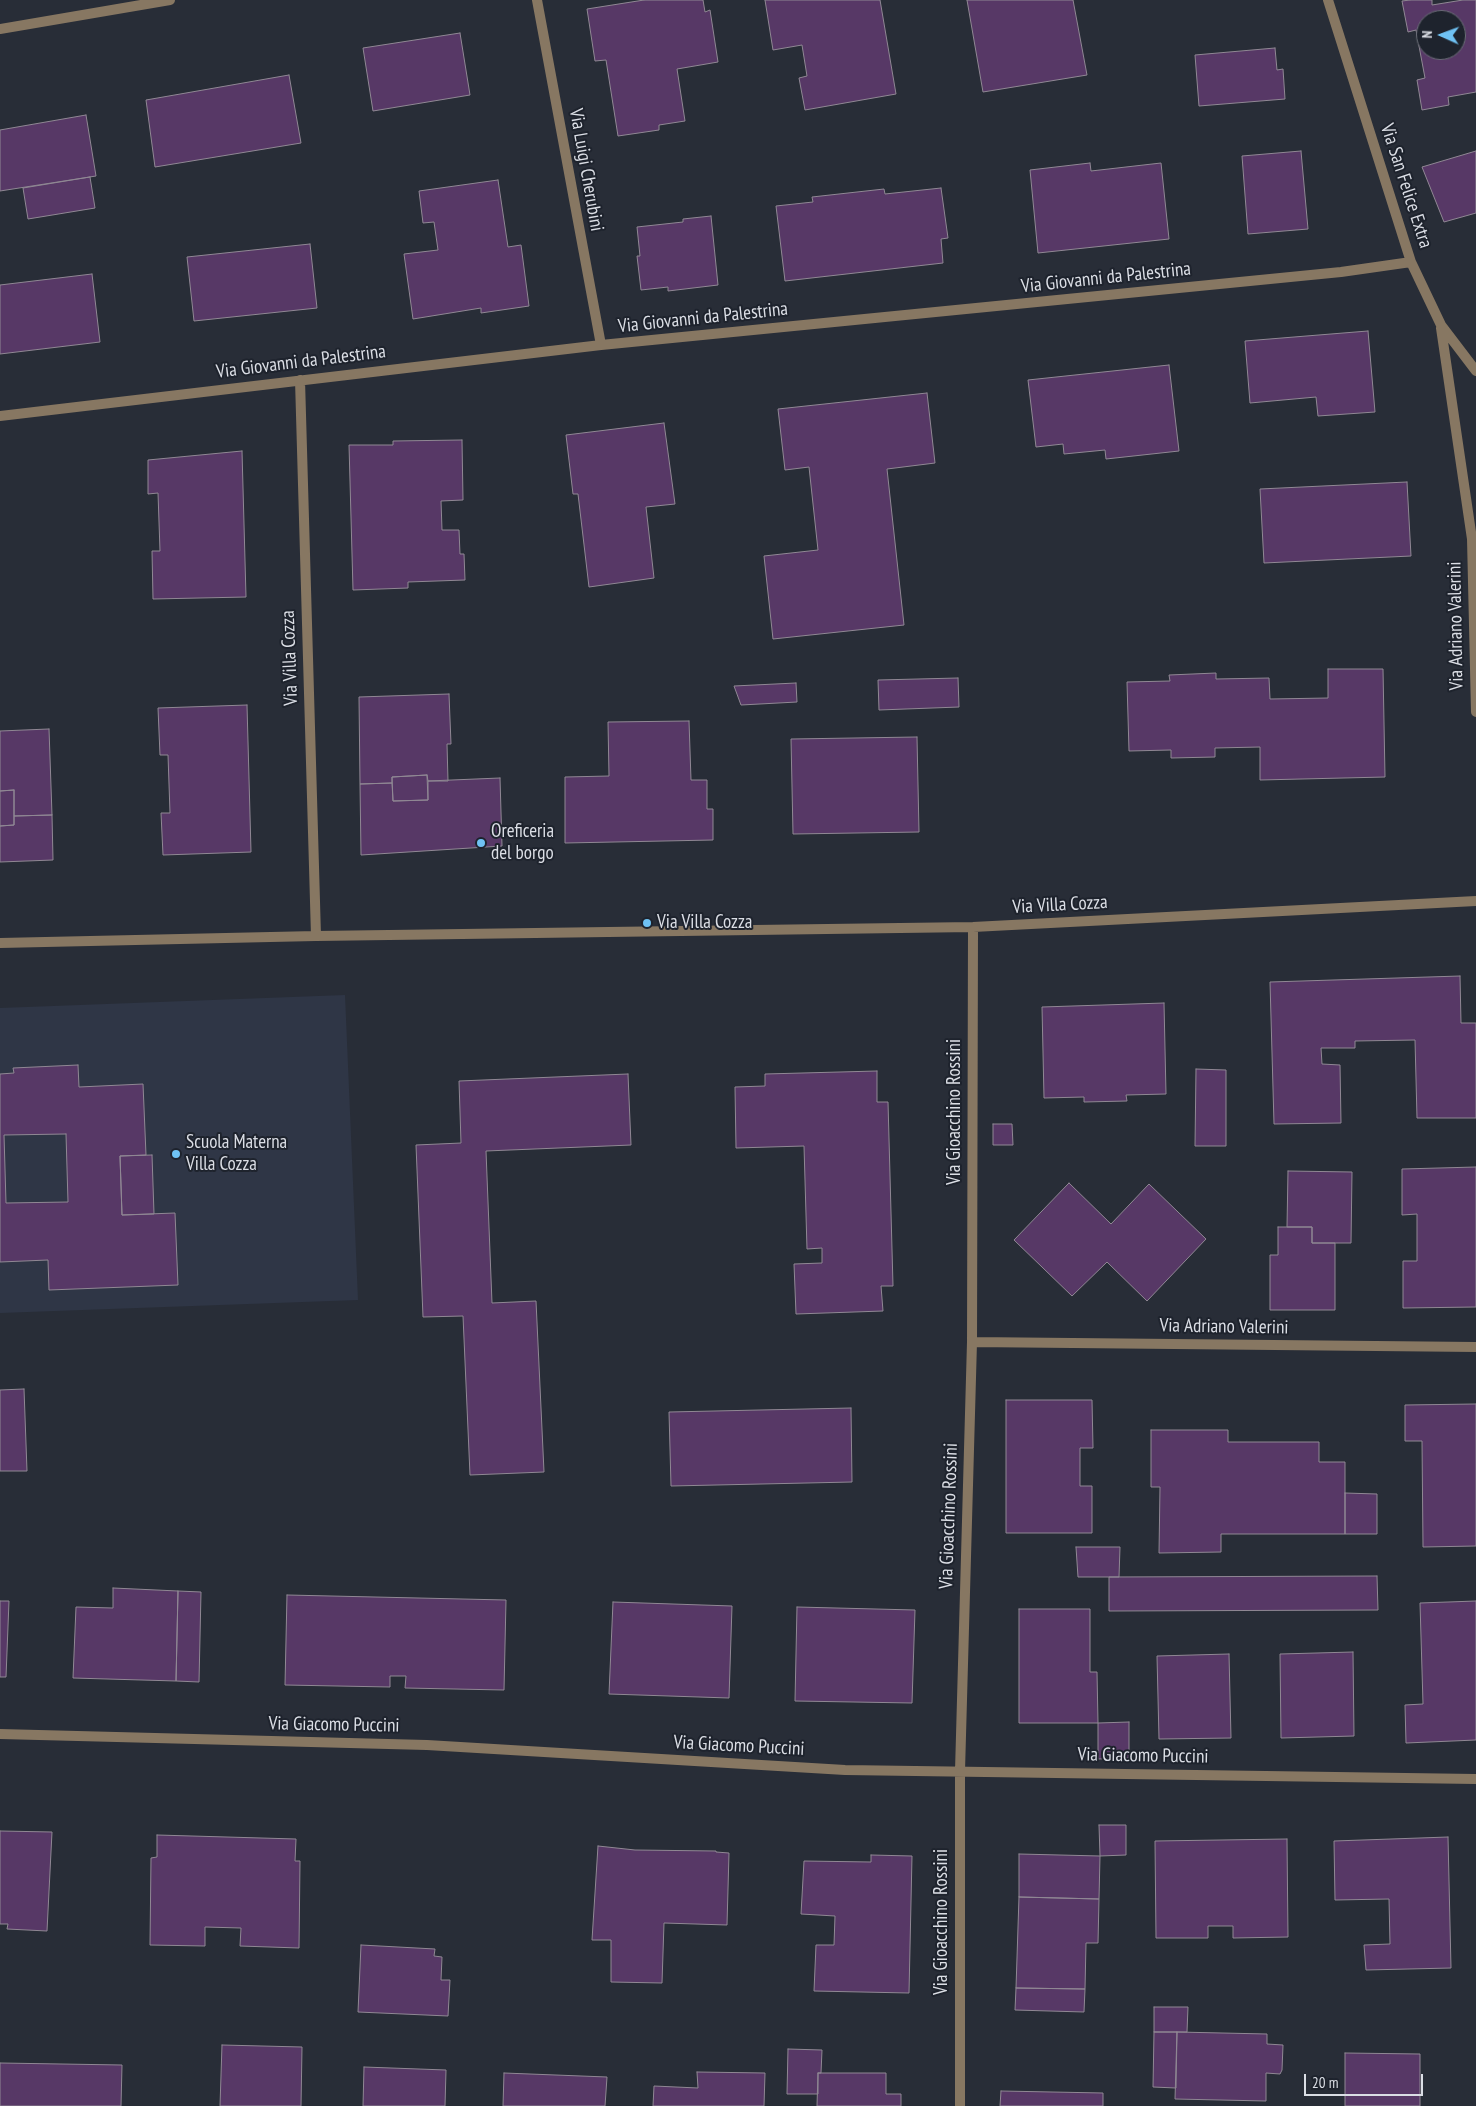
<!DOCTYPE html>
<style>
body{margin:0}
#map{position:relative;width:1476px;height:2106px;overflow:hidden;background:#282d37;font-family:"PT Sans Narrow",sans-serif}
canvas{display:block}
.north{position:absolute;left:1416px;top:10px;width:50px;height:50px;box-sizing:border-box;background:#1e232d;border:1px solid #6a6e77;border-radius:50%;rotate:272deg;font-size:14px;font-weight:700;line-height:20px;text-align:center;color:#dbdee5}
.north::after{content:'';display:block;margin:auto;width:18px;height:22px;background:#6fc2f4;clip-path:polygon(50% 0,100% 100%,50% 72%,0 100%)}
.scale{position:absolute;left:1304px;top:2074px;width:119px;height:22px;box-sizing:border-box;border:2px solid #dbdee5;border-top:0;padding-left:6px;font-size:15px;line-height:18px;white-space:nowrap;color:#dbdee5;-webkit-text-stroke:4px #1e232d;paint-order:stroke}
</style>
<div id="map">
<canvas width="1476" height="2106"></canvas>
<div class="north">N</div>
<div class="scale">20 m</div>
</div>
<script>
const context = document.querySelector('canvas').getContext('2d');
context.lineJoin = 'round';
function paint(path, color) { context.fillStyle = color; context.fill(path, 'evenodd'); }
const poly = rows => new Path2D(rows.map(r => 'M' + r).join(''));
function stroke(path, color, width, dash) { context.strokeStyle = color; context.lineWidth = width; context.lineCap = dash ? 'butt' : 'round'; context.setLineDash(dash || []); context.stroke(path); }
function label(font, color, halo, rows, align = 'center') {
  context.font = font + ' "PT Sans Narrow",sans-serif'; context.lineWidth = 4; context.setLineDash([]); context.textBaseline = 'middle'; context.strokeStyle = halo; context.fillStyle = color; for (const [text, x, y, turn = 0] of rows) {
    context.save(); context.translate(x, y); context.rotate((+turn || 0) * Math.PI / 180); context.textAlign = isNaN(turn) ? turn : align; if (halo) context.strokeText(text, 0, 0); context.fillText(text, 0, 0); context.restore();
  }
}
const built = poly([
 [345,995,358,1300,0,1313,0,1008]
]);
const building = poly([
 [644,0,703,0,705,12,710,10,718,62,677,69,685,121,659,125,659,130,618,136,606,60,595,61,587,9,644,0],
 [765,0,880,0,896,94,805,110,799,78,807,76,802,45,773,50,765,0],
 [967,0,1073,0,1087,75,983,92,967,0],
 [1410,0,1432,0,1432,5,1463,0,1476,0,1476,92,1448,97,1449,105,1422,110,1417,80,1425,78,1416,30,1408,32,1402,1,1410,0],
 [1426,20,1456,20,1456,50,1426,50,1426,20],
 [460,33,470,95,373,111,363,48,460,33],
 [1275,48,1277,70,1283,69,1285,99,1199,106,1195,55,1275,48],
 [289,75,301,143,155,167,146,100,289,75],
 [86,115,96,176,0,191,0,130,86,115],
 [1301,151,1308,229,1248,234,1242,156,1301,151],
 [1476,151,1476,213,1444,222,1422,167,1476,151],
 [1090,163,1091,171,1161,163,1169,239,1038,253,1030,170,1090,163],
 [90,177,95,208,28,219,23,188,90,177],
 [498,180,508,247,521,245,529,306,481,313,481,308,413,319,404,254,438,250,434,222,423,223,419,191,498,180],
 [941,188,948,238,941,239,943,263,785,281,776,206,813,202,812,197,884,189,885,194,941,188],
 [711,216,718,285,668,291,668,287,641,290,637,256,640,256,637,227,683,222,683,219,711,216],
 [310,244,317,308,194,321,187,257,310,244],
 [92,274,100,342,0,354,0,285,92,274],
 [1368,331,1375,412,1318,416,1316,397,1250,403,1245,341,1368,331],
 [1169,365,1179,451,1106,459,1105,450,1064,454,1063,444,1036,447,1028,380,1169,365],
 [927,393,935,463,887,469,904,625,773,639,764,556,818,550,809,467,785,470,778,409,927,393],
 [664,423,675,504,646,507,654,578,589,587,578,494,573,494,566,435,664,423],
 [462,440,463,500,441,501,442,530,459,530,460,554,464,554,465,580,408,582,408,588,353,590,349,445,393,445,393,441,462,440],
 [242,451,246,597,153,599,152,551,160,551,158,493,148,494,148,460,242,451],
 [1407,482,1411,556,1264,563,1260,489,1407,482],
 [1328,669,1383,669,1385,777,1260,780,1260,747,1215,748,1215,757,1171,758,1171,750,1129,751,1127,682,1170,681,1169,675,1216,673,1216,679,1269,678,1270,699,1328,698,1328,669],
 [958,678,959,707,879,710,878,680,958,678],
 [796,683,797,702,741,705,734,686,796,683],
 [449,694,451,744,447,744,448,781,428,781,427,775,392,777,392,783,360,784,359,697,449,694],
 [247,705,251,852,163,855,161,813,170,813,168,755,160,755,158,708,247,705],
 [689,721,691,780,707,780,707,809,713,809,713,840,565,843,565,777,609,776,608,722,689,721],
 [49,729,52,815,14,816,14,790,0,791,0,731,49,729],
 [917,737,919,832,793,834,791,739,917,737],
 [427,775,428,800,393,801,392,777,427,775],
 [500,778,502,846,361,855,360,784,392,783,393,801,428,800,428,781,500,778],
 [14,790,14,825,0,826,0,791,14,790],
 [52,815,53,860,0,862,0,826,14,825,14,816,52,815],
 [1460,976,1461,1023,1476,1023,1476,1118,1417,1118,1415,1040,1355,1041,1355,1048,1321,1048,1322,1064,1340,1065,1341,1123,1274,1124,1270,982,1460,976],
 [1164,1003,1166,1094,1126,1095,1127,1101,1084,1102,1084,1097,1044,1098,1042,1007,1164,1003],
 [78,1065,79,1087,143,1084,146,1155,120,1156,122,1215,175,1213,178,1285,49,1290,48,1260,0,1262,0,1074,14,1073,13,1068,78,1065],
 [66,1134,68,1202,6,1203,4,1135,66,1134],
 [1196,1069,1226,1070,1226,1146,1195,1146,1196,1069],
 [877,1071,877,1102,888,1102,893,1286,881,1286,883,1311,796,1314,794,1264,822,1263,822,1248,807,1249,804,1146,736,1148,735,1087,765,1086,765,1074,877,1071],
 [628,1074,631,1145,486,1151,492,1303,536,1301,544,1472,470,1475,463,1316,423,1317,416,1145,461,1143,459,1081,628,1074],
 [993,1124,1012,1124,1013,1145,993,1145,993,1124],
 [152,1155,154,1214,122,1215,120,1156,152,1155],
 [1476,1167,1476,1307,1403,1308,1403,1261,1417,1261,1417,1214,1402,1215,1402,1169,1476,1167],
 [1288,1171,1352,1172,1351,1243,1312,1243,1312,1227,1287,1227,1288,1171],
 [1069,1183,1111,1224,1149,1184,1206,1239,1147,1301,1107,1262,1072,1296,1014,1240,1069,1183],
 [1278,1227,1312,1227,1312,1243,1335,1243,1335,1310,1270,1310,1270,1255,1278,1255,1278,1227],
 [24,1389,27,1471,0,1471,0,1390,24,1389],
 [1006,1400,1092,1400,1093,1448,1080,1448,1080,1486,1092,1486,1092,1533,1006,1533,1006,1400],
 [1476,1404,1476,1546,1423,1547,1422,1441,1405,1441,1405,1405,1476,1404],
 [851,1408,852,1482,671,1486,669,1412,851,1408],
 [1151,1430,1228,1430,1228,1442,1319,1442,1319,1462,1345,1462,1345,1534,1221,1534,1221,1552,1159,1553,1160,1487,1151,1487,1151,1430],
 [1345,1493,1377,1494,1377,1534,1345,1534,1345,1493],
 [1076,1547,1120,1547,1119,1577,1078,1577,1076,1547],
 [1377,1576,1378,1610,1109,1611,1109,1577,1377,1576],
 [113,1588,178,1591,176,1681,73,1678,76,1607,113,1608,113,1588],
 [178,1591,201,1592,199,1682,176,1681,178,1591],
 [287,1595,506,1600,504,1690,405,1688,406,1676,390,1676,390,1687,285,1685,287,1595],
 [0,1601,9,1601,6,1677,0,1677,0,1601],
 [1476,1601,1476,1740,1406,1743,1405,1705,1423,1704,1420,1603,1476,1601],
 [613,1602,732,1606,729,1698,609,1694,613,1602],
 [797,1607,915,1610,912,1703,795,1701,797,1607],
 [1019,1609,1090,1609,1090,1672,1097,1672,1098,1723,1019,1723,1019,1609],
 [1353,1652,1354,1736,1281,1738,1280,1654,1353,1652],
 [1229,1654,1231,1738,1159,1739,1157,1656,1229,1654],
 [1129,1722,1129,1758,1098,1759,1098,1723,1129,1722],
 [1099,1825,1126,1825,1126,1855,1100,1856,1099,1825],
 [0,1831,52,1832,47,1931,7,1929,8,1924,0,1924,0,1831],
 [157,1835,296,1839,295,1861,300,1861,299,1948,240,1946,241,1928,205,1927,205,1946,150,1945,151,1858,157,1857,157,1835],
 [1448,1837,1451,1968,1366,1970,1364,1945,1390,1944,1389,1899,1335,1900,1334,1841,1448,1837],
 [1287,1839,1288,1937,1233,1938,1233,1926,1208,1926,1208,1938,1156,1938,1155,1841,1287,1839],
 [598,1846,635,1850,716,1851,716,1852,729,1853,727,1925,664,1923,662,1983,611,1982,611,1940,592,1940,598,1846],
 [1019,1854,1100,1856,1099,1899,1019,1897,1019,1854],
 [871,1855,912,1856,909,1993,814,1991,816,1945,834,1945,835,1916,801,1914,804,1861,871,1862,871,1855],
 [1019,1897,1099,1899,1098,1943,1086,1943,1085,1989,1016,1988,1019,1897],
 [361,1945,435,1949,434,1956,442,1957,441,1980,450,1980,448,2016,358,2012,361,1945],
 [1016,1988,1085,1989,1084,2012,1015,2010,1016,1988],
 [1154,2007,1188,2007,1187,2032,1154,2032,1154,2007],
 [1154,2032,1177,2032,1176,2088,1153,2087,1154,2032],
 [1177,2032,1267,2034,1267,2044,1283,2045,1282,2070,1280,2074,1266,2073,1266,2101,1175,2099,1177,2032],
 [222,2045,302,2047,301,2106,220,2106,222,2045],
 [788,2049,822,2050,821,2073,818,2073,818,2094,787,2094,788,2049],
 [1345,2053,1420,2054,1420,2106,1345,2106,1345,2053],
 [0,2063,122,2065,121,2106,0,2106,0,2063],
 [364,2067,446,2070,445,2106,363,2106,364,2067],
 [697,2072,765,2073,764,2106,653,2106,654,2086,698,2088,697,2072],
 [504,2073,607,2077,605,2106,503,2106,504,2073],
 [818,2073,886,2073,886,2094,901,2094,901,2106,817,2106,818,2073],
 [1001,2091,1103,2093,1103,2106,1000,2106,1001,2091]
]);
const minor = poly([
 [537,0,601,345],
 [1328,0,1411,262,1441,325,1476,371],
 [0,29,170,0],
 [1441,328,1472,539,1476,712],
 [300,380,316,936],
 [0,416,601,345,1341,272,1411,262],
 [0,943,316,936,973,927,1476,901],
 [972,1342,1476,1347],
 [0,1734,427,1745,845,1770,1476,1779],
 [960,2106,960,1771,972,1342,973,927]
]);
const markers = [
 [481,843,5,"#6fc2f4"],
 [647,923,5,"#6fc2f4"],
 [176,1154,5,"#6fc2f4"]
];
const streetNames = [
 ["Via Luigi Cherubini",586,170,80],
 ["Via San Felice Extra",1406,186,72],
 ["Via Giovanni da Palestrina",1106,278,-6],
 ["Via Giovanni da Palestrina",703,318,-6],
 ["Via Giovanni da Palestrina",301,362,-7],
 ["Via Adriano Valerini",1456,626,-91],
 ["Via Villa Cozza",290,658,-92],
 ["Via Villa Cozza",1060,905,-3],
 ["Via Gioacchino Rossini",955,1112,-90],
 ["Via Adriano Valerini",1224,1327,1],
 ["Via Gioacchino Rossini",949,1516,-88],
 ["Via Giacomo Puccini",334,1725,1],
 ["Via Giacomo Puccini",739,1746,3],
 ["Via Giacomo Puccini",1143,1756,1],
 ["Via Gioacchino Rossini",942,1922,-90]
];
const poiNames = [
 ["Oreficeria",491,832],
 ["del borgo",491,854],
 ["Via Villa Cozza",657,923],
 ["Scuola Materna",186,1143],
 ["Villa Cozza",186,1165]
];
paint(built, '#2f3646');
paint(building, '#573866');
stroke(building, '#908894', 1);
stroke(minor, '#877762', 10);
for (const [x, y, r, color] of markers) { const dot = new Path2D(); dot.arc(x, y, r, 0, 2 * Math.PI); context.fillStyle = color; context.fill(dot); stroke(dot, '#1e232d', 2); }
label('19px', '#dbdee5', '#1e232d', streetNames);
label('19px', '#dbdee5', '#1e232d', poiNames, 'left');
</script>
